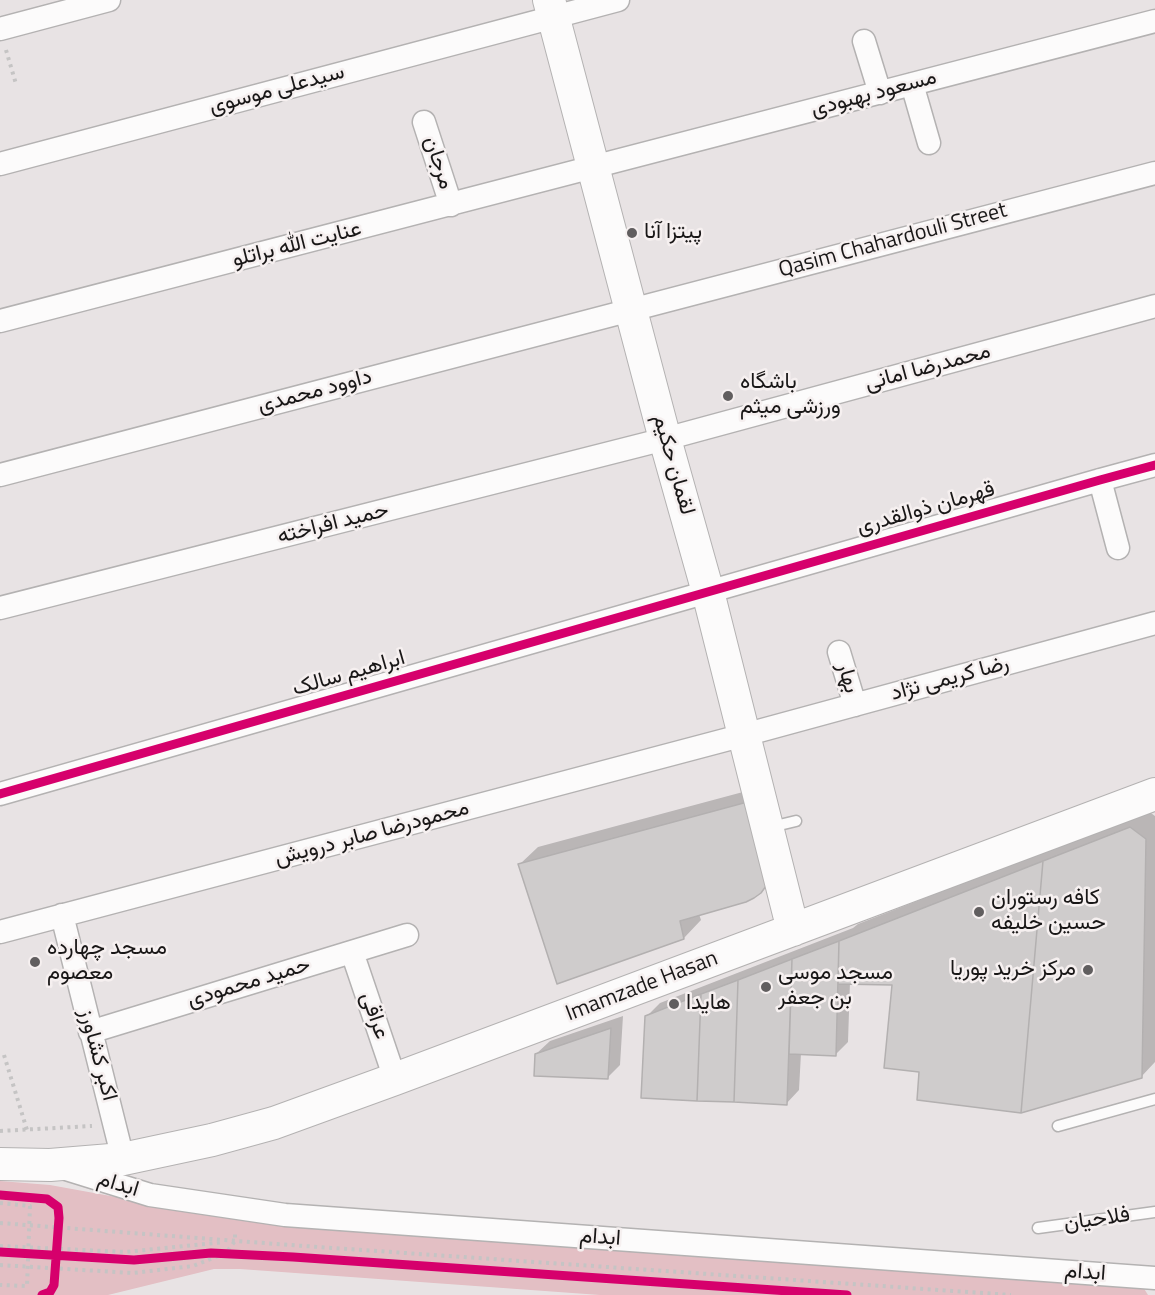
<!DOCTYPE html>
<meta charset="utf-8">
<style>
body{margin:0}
canvas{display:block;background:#e8e3e4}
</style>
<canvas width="1155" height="1295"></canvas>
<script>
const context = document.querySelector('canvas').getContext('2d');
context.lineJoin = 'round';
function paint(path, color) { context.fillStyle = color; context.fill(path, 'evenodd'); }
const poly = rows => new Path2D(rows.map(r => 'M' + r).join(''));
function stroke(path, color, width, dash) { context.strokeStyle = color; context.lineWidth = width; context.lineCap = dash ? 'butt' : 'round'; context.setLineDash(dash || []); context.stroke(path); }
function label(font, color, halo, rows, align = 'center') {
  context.font = font + ' "Titillium Web",Vazirmatn,sans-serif'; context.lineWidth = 5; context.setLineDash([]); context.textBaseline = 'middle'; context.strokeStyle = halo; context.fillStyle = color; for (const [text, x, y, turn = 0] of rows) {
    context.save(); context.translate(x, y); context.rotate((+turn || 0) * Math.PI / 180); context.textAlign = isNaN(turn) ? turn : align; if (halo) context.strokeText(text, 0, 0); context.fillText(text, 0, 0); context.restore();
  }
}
const green = poly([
 [0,1181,50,1185,204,1213,1143,1287,1148,1295,600,1295,240,1269,214,1269,108,1295,0,1295]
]);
const shadow = poly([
 [769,785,699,914,701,920,684,938,520,864,538,847],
 [1148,811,1155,816,1155,1062,1141,1077,921,1071,894,983,850,982,848,1042,835,1055,801,1053,799,1090,786,1104,647,1016,660,1003,853,928,858,924],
 [623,1016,620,1065,607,1078,536,1054,550,1041]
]);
const building = poly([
 [751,801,766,886,761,893,754,898,746,902,680,921,684,939,557,984,518,864,751,801],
 [1130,827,1146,839,1142,1078,1021,1113,1043,861,1130,827],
 [1043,861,1021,1113,917,1100,919,1072,884,1068,892,985,838,984,839,941,1043,861],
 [839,941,836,1056,789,1054,792,959,839,941],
 [792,959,787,1105,734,1102,738,980,792,959],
 [738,980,734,1102,697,1101,701,994,738,980],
 [701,994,697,1101,641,1098,645,1016,701,994],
 [611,1028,608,1079,534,1076,535,1054,611,1028]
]);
const path = poly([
 [6,50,16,84],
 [4,1055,27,1130],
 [0,1131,92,1126],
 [0,1223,290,1245,1011,1295],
 [0,1246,126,1252,224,1242],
 [0,1265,133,1273,193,1266,226,1253,235,1241,235,1231]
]);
const lane = poly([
 [771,827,796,821],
 [1058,1126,1155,1099],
 [1038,1228,1155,1212]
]);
const street = poly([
 [0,29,109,0],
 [864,41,880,93],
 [912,84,929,143],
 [424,122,451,205],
 [0,164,618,0],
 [0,321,1155,21],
 [0,475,1155,173],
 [1100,480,1118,548],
 [0,608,665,439,1155,306],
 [839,652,855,705],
 [0,794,1100,480,1155,465],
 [62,915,123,1159],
 [0,932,744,735,1155,623],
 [352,952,395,1079],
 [90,1032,407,935],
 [63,1168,150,1195,285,1215,1155,1278]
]);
const secondary = poly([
 [549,0,665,439,708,592,793,930],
 [0,1164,50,1165,123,1159,212,1140,274,1123,395,1079,1155,794]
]);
const pathBridge = poly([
 [0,1203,30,1206,27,1286,0,1285]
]);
const cycleway = poly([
 [0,794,1100,480,1155,465],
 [0,1195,47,1199,58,1207,59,1218,54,1285,50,1292,42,1295],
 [0,1252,134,1260,211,1253,293,1257,847,1295]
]);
const markers = [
 [632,233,6,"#615e5f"],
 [728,396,6,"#615e5f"],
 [979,912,6,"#615e5f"],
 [35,962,6,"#615e5f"],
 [1088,970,6,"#615e5f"],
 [766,987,6,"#615e5f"],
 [674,1004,6,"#615e5f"]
];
const streetNames = [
 ["سیدعلی موسوی",277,90,-15],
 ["مسعود بهبودی",874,94,-15],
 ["مرجان",438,163,72],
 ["Qasim Chahardouli Street",893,241,-15],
 ["عنایت الله براتلو",297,245,-14],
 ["محمدرضا امانی",928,368,-15],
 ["داوود محمدی",315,392,-15],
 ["لقمان حکیم",673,465,74],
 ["قهرمان ذوالقدری",926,509,-16],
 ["حمید افراخته",333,524,-14],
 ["ابراهیم سالک",349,674,-16],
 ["بهار",847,678,74],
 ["رضا کریمی نژاد",950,679,-15],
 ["محمودرضا صابر درویش",372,834,-15],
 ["حمید محمودی",249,983,-17],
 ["Imamzade Hasan",642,987,-21],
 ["عراقی",374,1016,71],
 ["اکبر کشاورز",97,1055,75],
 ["ابدام",118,1185,17],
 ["فلاحیان",1097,1220,-8],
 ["ابدام",600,1238,4],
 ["ابدام",1085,1273,4]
];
const poiNames = [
 ["پیتزا آنا",644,233],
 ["باشگاه",740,383],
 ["ورزشی میثم",740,408],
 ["کافه رستوران",991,899],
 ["حسین خلیفه",991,924],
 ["مسجد چهارده",47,949],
 ["معصوم",47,974],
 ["مرکز خرید پوریا",1076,970,"right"],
 ["مسجد موسی",778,974],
 ["بن جعفر",778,999],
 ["هایدا",686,1004]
];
paint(green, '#e3bfc4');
paint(shadow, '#0003');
paint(building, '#cfcccc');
stroke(building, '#b3b0b0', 1.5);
stroke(lane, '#b4b2b2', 13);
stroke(street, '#b4b2b2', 25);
stroke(secondary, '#b4b2b2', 34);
stroke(path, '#c5c4c4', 4, [3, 4.5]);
stroke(lane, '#fcfbfb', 10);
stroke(street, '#fcfbfb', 22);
stroke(secondary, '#fcfbfb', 32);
stroke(pathBridge, '#c5c4c4', 4, [3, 4.5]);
stroke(cycleway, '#d6006c', 9);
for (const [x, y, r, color] of markers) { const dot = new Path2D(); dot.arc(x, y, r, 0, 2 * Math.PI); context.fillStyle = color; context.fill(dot); stroke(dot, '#f6f0f0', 2); }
label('22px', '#191717', '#f6f0f0', streetNames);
label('22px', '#191717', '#f6f0f0', poiNames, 'left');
</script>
